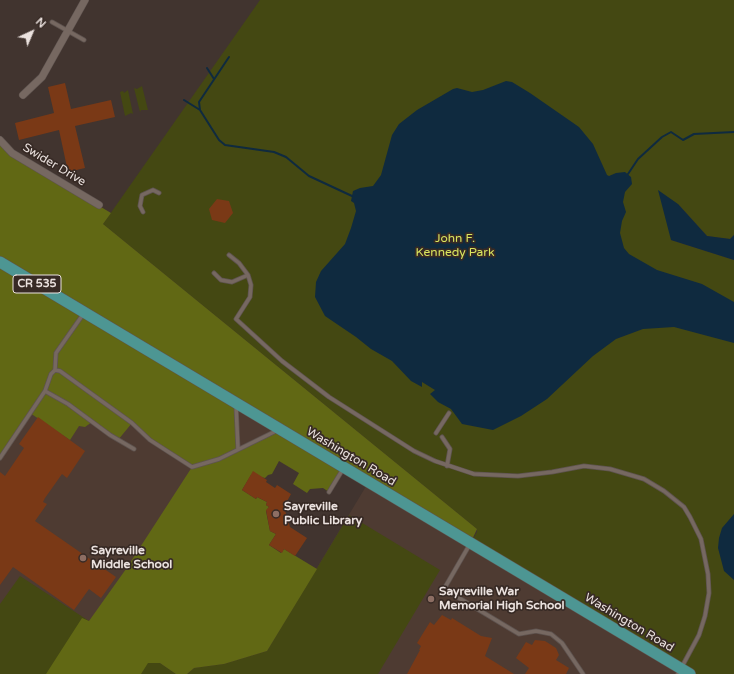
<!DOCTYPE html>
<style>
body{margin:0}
#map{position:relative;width:734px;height:674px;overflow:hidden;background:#41342f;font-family:"Varela Round",sans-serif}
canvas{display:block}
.north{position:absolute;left:12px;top:12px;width:40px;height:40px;-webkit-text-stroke:3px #372a25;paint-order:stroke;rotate:44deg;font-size:11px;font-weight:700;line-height:16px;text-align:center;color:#ebe2df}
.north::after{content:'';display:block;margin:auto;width:14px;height:18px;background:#ebe2df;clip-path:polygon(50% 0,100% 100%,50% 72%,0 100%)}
</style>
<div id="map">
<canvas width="734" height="674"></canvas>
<div class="north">N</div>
</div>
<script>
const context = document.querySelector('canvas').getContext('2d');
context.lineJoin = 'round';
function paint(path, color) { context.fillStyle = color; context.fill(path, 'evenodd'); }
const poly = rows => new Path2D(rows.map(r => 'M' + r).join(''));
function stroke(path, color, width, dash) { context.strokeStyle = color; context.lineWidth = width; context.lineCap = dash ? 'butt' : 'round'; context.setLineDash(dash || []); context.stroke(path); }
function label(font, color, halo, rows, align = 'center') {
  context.font = font + ' "Varela Round",sans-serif'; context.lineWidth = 3.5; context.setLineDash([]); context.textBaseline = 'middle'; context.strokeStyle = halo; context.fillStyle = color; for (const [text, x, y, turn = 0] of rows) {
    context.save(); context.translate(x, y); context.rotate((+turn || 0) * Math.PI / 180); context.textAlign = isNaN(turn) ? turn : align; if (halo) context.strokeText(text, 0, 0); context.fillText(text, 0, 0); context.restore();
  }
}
const built = poly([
 [74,306,284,432,214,483,176,674,0,674,0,417],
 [368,483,690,674,187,674,194,668,224,664,267,651]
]);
const green = poly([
 [260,0,734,0,734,235,730,239,707,236,678,204,671,240,734,260,734,674,690,674,470,544,477,532,477,529,103,224],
 [142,86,148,110,141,110,140,112,134,88,137,89],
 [128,90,133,114,131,113,125,116,120,92,123,91,124,93],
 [349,515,440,570,378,674,187,674,194,668,224,664,267,651],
 [20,576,89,621,148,663,160,663,176,674,0,674,0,604]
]);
const forest = poly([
 [0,140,36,168,111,213,103,224,477,529,470,544,344,468,329,492,323,488,310,489,307,493,293,484,299,473,279,461,272,474,268,475,265,478,251,475,242,490,256,499,257,497,267,502,266,505,269,507,266,511,270,531,276,534,269,545,281,553,284,549,317,569,267,651,224,664,194,668,187,674,176,674,160,663,148,663,141,674,46,674,82,618,89,621,126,569,192,467,162,448,132,423,118,440,92,422,85,427,79,426,70,440,30,413,0,458],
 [237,404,279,430,238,449]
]);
const water = poly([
 [506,81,512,82,530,93,579,127,593,144,607,175,609,176,616,173,625,172,631,177,632,184,625,192,623,202,626,212,622,221,620,233,624,248,629,254,657,270,702,284,734,302,734,343,674,327,643,329,616,339,593,356,547,399,521,416,493,430,462,424,451,409,438,402,430,394,435,390,422,382,422,387,411,381,392,361,371,349,356,337,325,316,315,297,316,282,321,271,345,244,351,228,356,211,354,203,351,201,353,191,360,188,373,186,381,175,392,135,399,124,417,110,453,89,457,88,472,92,483,90],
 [658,190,678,204,707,236,730,239,734,235,734,260,671,240],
 [734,514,734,580,724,571,718,548,719,538,722,528]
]);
const stream = poly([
 [229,57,199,102,200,110,219,140,225,145,274,152,286,157,309,176,352,196],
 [207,68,214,79],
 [184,100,200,110],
 [628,174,638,159,662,137,671,132,683,140,694,134,734,132]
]);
const building = poly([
 [65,83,71,109,111,100,115,117,75,126,85,168,68,172,59,130,19,140,15,123,54,113,48,87],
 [217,199,229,201,233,213,225,223,212,220,209,209],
 [38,417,85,451,67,478,62,474,45,498,43,502,47,504,35,521,116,577,101,598,89,589,74,610,13,567,0,585,0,472,5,476,24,448,19,444],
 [253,471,267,480,266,482,275,488,277,485,291,494,284,507,290,527,307,538,295,556,284,549,282,553,269,545,276,534,270,531,266,510,269,507,266,505,267,502,257,497,256,499,242,490],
 [442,615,451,620,452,618,481,636,492,638,485,656,514,674,407,674,420,650,419,650,421,646,417,643,430,622,434,625],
 [535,640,545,641,556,648,559,655,556,660,569,668,566,674,525,674,529,668,516,658,526,642,532,645]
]);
const lane = poly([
 [52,22,84,40],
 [143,212,140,206,142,195,153,190,159,193],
 [229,255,239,263,248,275,251,285,250,297,236,319,282,361,329,397,414,451,435,461,474,474,518,476,552,472,584,466,610,469,644,479,664,491,684,507,690,517,701,539,708,574,709,593,705,616,699,635,678,674],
 [214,273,221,280,232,282,248,275],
 [55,370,56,353,84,313],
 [45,391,68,404,110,435,134,449],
 [236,405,238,449],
 [436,433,449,413],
 [442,437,450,449,447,466],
 [0,458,45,391,51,374,55,370,60,371,132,423,150,440,192,467,219,459,278,430],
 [329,492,343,469],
 [470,544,444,589,519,634,536,631,551,634,562,643,583,674]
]);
const street = poly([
 [23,95,42,77,85,0],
 [0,140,12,153,99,205]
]);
const primary = poly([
 [0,262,690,674]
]);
const markers = [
 [276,514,4,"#8d6e63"],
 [83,558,4,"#8d6e63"],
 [431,599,4,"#8d6e63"]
];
const shields = [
 [37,284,48]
];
const shieldNames = [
 ["CR 535",37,284]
];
const streetNames = [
 ["Swider Drive",54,165,31],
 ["Washington Road",351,457,31],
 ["Washington Road",629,623,31]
];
const parkNames = [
 ["John F.",455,239],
 ["Kennedy Park",455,253]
];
const poiNames = [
 ["Sayreville",284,507],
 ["Public Library",284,521],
 ["Sayreville",91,551],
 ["Middle School",91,565],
 ["Sayreville War",439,592],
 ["Memorial High School",439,606]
];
paint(built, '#4e3b32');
paint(green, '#444812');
paint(forest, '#616814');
paint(water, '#0f2a3f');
stroke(stream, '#0f2a3f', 2);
paint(building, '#7a3916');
stroke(lane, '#5e534f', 5);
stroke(street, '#5e534f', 8);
stroke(primary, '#5e534f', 12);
stroke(lane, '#766861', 3.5);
stroke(street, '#766861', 7);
stroke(primary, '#4d9693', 11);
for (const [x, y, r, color] of markers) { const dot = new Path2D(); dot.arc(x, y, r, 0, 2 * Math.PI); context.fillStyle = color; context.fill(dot); stroke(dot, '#372a25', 1.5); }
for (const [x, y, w] of shields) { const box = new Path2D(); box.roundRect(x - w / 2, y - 9, w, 18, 3); context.fillStyle = '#372a25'; context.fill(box); stroke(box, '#ebe2df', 1); }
label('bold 11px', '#ebe2df', null, shieldNames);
label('12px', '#ebe2df', '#372a25', streetNames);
label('12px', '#dae65f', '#372a25', parkNames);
label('bold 12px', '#ebe2df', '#372a25', poiNames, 'left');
</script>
